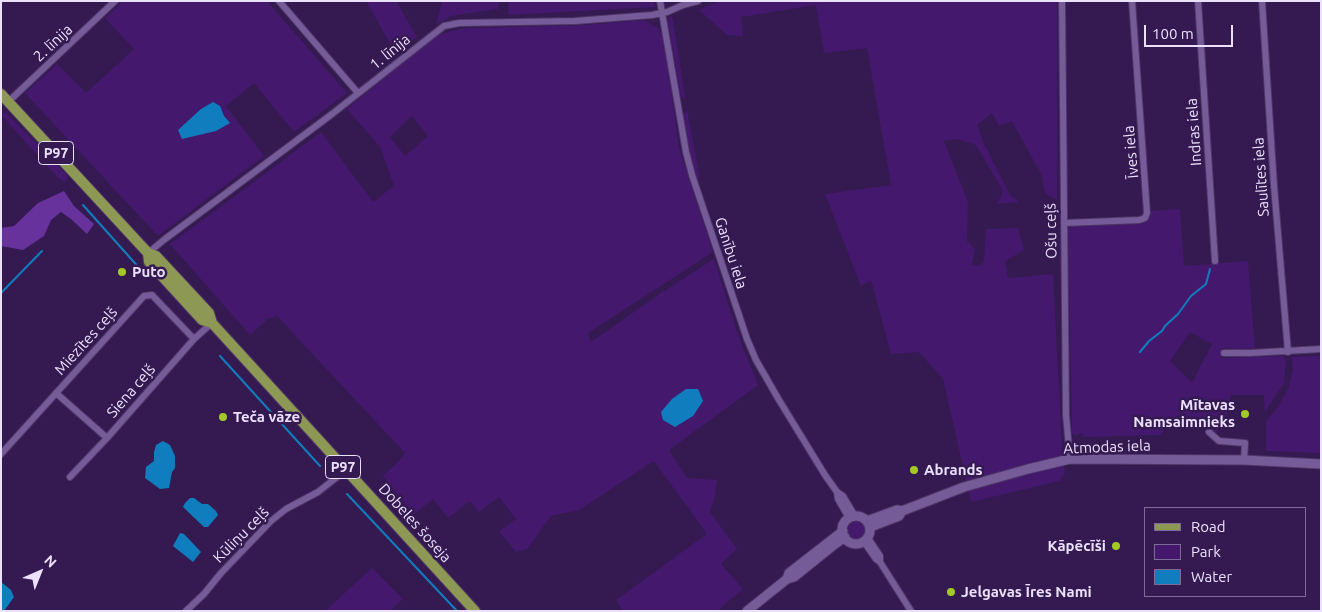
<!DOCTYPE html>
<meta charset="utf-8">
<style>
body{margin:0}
#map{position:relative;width:1322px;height:612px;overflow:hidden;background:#341a51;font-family:Ubuntu,sans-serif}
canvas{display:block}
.frame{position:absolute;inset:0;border:2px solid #ece1fd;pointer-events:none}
.legend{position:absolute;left:1144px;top:507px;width:162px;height:90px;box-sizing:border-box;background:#341a51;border:1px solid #7e6a96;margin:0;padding:6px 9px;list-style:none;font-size:15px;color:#ece1fd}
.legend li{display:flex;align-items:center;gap:10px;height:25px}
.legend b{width:25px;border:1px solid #7e6a96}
.north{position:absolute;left:15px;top:547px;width:50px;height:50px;-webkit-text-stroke:4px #341a51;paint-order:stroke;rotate:44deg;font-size:14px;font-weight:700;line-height:20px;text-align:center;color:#ece1fd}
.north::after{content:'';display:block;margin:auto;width:18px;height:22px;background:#ece1fd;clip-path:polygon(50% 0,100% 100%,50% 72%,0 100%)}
.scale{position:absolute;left:1144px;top:25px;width:89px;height:22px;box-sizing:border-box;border:2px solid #ece1fd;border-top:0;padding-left:6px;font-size:15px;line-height:18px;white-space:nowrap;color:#ece1fd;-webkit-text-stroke:4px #341a51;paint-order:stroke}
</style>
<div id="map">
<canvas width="1322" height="612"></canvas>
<div class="frame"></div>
<ul class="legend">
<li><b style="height:6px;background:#8d9855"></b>Road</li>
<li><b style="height:14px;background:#44196d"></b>Park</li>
<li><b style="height:14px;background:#107ebe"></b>Water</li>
</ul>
<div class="north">N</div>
<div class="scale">100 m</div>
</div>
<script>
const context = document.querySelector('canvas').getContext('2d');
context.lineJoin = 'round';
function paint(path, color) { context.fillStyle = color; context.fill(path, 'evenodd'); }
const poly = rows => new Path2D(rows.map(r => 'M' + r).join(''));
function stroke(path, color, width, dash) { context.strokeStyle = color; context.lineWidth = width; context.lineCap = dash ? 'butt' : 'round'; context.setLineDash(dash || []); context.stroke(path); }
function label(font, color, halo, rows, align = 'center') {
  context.font = font + ' Ubuntu,sans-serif'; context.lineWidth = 5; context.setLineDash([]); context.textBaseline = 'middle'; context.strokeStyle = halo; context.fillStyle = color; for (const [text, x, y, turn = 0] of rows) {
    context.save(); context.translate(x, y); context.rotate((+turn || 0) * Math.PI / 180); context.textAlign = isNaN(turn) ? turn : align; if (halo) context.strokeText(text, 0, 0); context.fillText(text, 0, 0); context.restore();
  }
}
const green = poly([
 [123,1,267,1,347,93,294,132,254,83,226,106,264,156,158,236,25,93,57,64,86,93,134,49,105,18],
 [366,1,396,1,417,37,395,52],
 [442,1,499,1,498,9,451,16,436,25],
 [509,1,653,1,655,7,508,15],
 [720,1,1057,1,1057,200,1045,193,1042,176,1012,121,999,126,992,113,977,125,985,146,1010,195,1019,202,997,204,1003,191,976,145,958,139,944,141,968,202,967,241,975,249,972,265,978,266,984,262,986,229,1018,228,1024,250,1005,261,1008,278,1053,274,1062,448,1065,473,1059,481,971,502,943,379,919,352,891,354,871,280,861,286,825,194,891,185,867,48,824,53,816,5,741,17,743,36,727,35,699,10],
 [672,15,685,96,685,100,681,95,668,22,669,18],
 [644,20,658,28,664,38,679,148,713,252,588,333,591,342,661,293,714,259,738,335,758,385,669,450,687,478,717,480,715,495,710,512,737,549,721,564,743,589,717,611,623,611,616,600,707,534,654,461,579,510,551,516,527,549,516,552,499,531,516,519,499,497,479,512,470,501,448,518,433,499,413,515,383,476,399,461,405,453,277,316,268,319,250,335,170,244,321,132,373,202,394,186,380,147,347,109,435,36,452,31,467,28,586,25],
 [412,116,428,136,405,156,390,137],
 [687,110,699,173,698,182,690,155,687,134,684,115],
 [5,112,67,175,68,178,66,181,64,182,57,177,5,119,2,115],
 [1180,209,1184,266,1248,261,1255,350,1222,348,1221,358,1283,356,1286,360,1284,383,1265,412,1264,395,1231,395,1226,419,1216,433,1192,424,1165,427,1161,435,1084,437,1081,433,1075,436,1072,433,1068,231,1071,225,1148,221,1151,211],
 [1190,332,1212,344,1192,383,1170,361],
 [1321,356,1321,453,1266,451,1266,421,1278,407,1288,389,1293,370,1292,357],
 '848 530a9 9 0 1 1 18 0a9 9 0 1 1-18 0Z',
 [372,568,403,599,390,611,325,611]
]);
const forest = poly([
 [64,191,74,206,94,224,87,234,71,219,61,212,51,220,44,236,23,250,1,246,1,228,14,226,38,203]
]);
const water = poly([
 [213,102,220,106,224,116,230,123,216,131,182,139,178,130,201,109],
 [686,389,698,389,703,401,693,416,675,427,663,420,661,412,672,399],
 [163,441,170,445,175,456,175,468,172,472,169,488,160,489,145,478,146,467,154,461,154,452,156,445],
 [190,498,194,498,202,504,208,504,216,511,218,515,208,527,204,527,183,507,185,503],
 [180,533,184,534,201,552,193,562,173,546],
 [1,582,11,590,14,597,4,611,1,611]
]);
const stream = poly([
 [83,205,141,270],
 [1,293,42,251],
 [1140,352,1149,341,1162,331,1165,326,1178,314,1191,296,1206,284,1210,269],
 [220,356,320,466],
 [347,494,457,611]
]);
const street = poly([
 [279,1,358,93],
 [660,1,686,152,692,175,747,339,756,360,779,400,825,475,837,492,843,496,855,516],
 [1062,1,1066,415,1070,459],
 [1198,1,1215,261],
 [1262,1,1274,186,1288,352],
 [8,102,115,1],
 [1064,223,1139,220,1145,218,1147,213,1132,1],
 [148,253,165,239,332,114,444,26,459,23,575,21,652,15,667,12,683,5,698,1],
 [1224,353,1250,353,1321,349],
 [56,393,107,438],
 [1209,432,1219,441,1245,443,1244,460],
 [1,454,144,296,152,295,194,339],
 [70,477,107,438,194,339,212,323],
 [837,492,838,499,849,518],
 [868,538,880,556,880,562],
 [864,542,876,559,880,562,911,611],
 [186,611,204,594,221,573,271,521,286,509,318,492,346,470]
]);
const secondary = poly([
 '842 530a14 14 0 1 1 28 0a14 14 0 1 1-28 0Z',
 [867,521,897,510,902,511],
 [870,527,899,516,902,511,964,487,1028,469,1070,459,1244,460,1321,464],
 [787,579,789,573,843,531],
 [747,611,787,579,794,577,835,544,845,537]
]);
const primary = poly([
 [1,94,148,253,156,256,209,313,212,323],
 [148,253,149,262,202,320,212,323,475,611]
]);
const markers = [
 [122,272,5,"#a3c927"],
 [1245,414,5,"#a3c927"],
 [223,417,5,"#a3c927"],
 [914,470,5,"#a3c927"],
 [1116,546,5,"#a3c927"],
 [951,592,5,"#a3c927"]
];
const shields = [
 [56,153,35],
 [343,467,35]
];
const shieldNames = [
 ["P97",56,153],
 ["P97",343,467]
];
const streetNames = [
 ["2. līnija",53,43,-43],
 ["1. līnija",390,52,-39],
 ["Indras iela",1194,132,-94],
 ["Īves iela",1131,152,-95],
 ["Saulītes iela",1261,177,-94],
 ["Ošu ceļš",1051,231,-91],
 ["Ganību iela",731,253,72],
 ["Miezītes ceļš",86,341,-48],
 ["Siena ceļš",131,391,-49],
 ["Atmodas iela",1107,447,-2],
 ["Dobeles šoseja",415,523,48],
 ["Kūliņu ceļš",241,535,-45]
];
const poiNames = [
 ["Puto",132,272],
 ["Mītavas",1235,405,"right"],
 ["Namsaimnieks",1235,422,"right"],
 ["Teča vāze",233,417],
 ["Abrands",924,470],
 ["Kāpēcīši",1106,546,"right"],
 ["Jelgavas Īres Nami",961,592]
];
paint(green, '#44196d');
paint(forest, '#67329c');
paint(water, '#107ebe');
stroke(stream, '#107ebe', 2);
stroke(street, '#4e3665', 8);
stroke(secondary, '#4e3665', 11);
stroke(primary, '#4e3665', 12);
stroke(street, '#755b98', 6);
stroke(secondary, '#755b98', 9);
stroke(primary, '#8d9855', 10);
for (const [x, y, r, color] of markers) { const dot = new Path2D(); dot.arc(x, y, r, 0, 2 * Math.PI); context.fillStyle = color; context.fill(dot); stroke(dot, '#341a51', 2); }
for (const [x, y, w] of shields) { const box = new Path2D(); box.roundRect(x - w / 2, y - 11.5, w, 23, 4); context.fillStyle = '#341a51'; context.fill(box); stroke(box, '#ece1fd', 1); }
label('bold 14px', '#ece1fd', null, shieldNames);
label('15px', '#ece1fd', '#341a51', streetNames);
label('bold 15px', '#ece1fd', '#341a51', poiNames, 'left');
</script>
